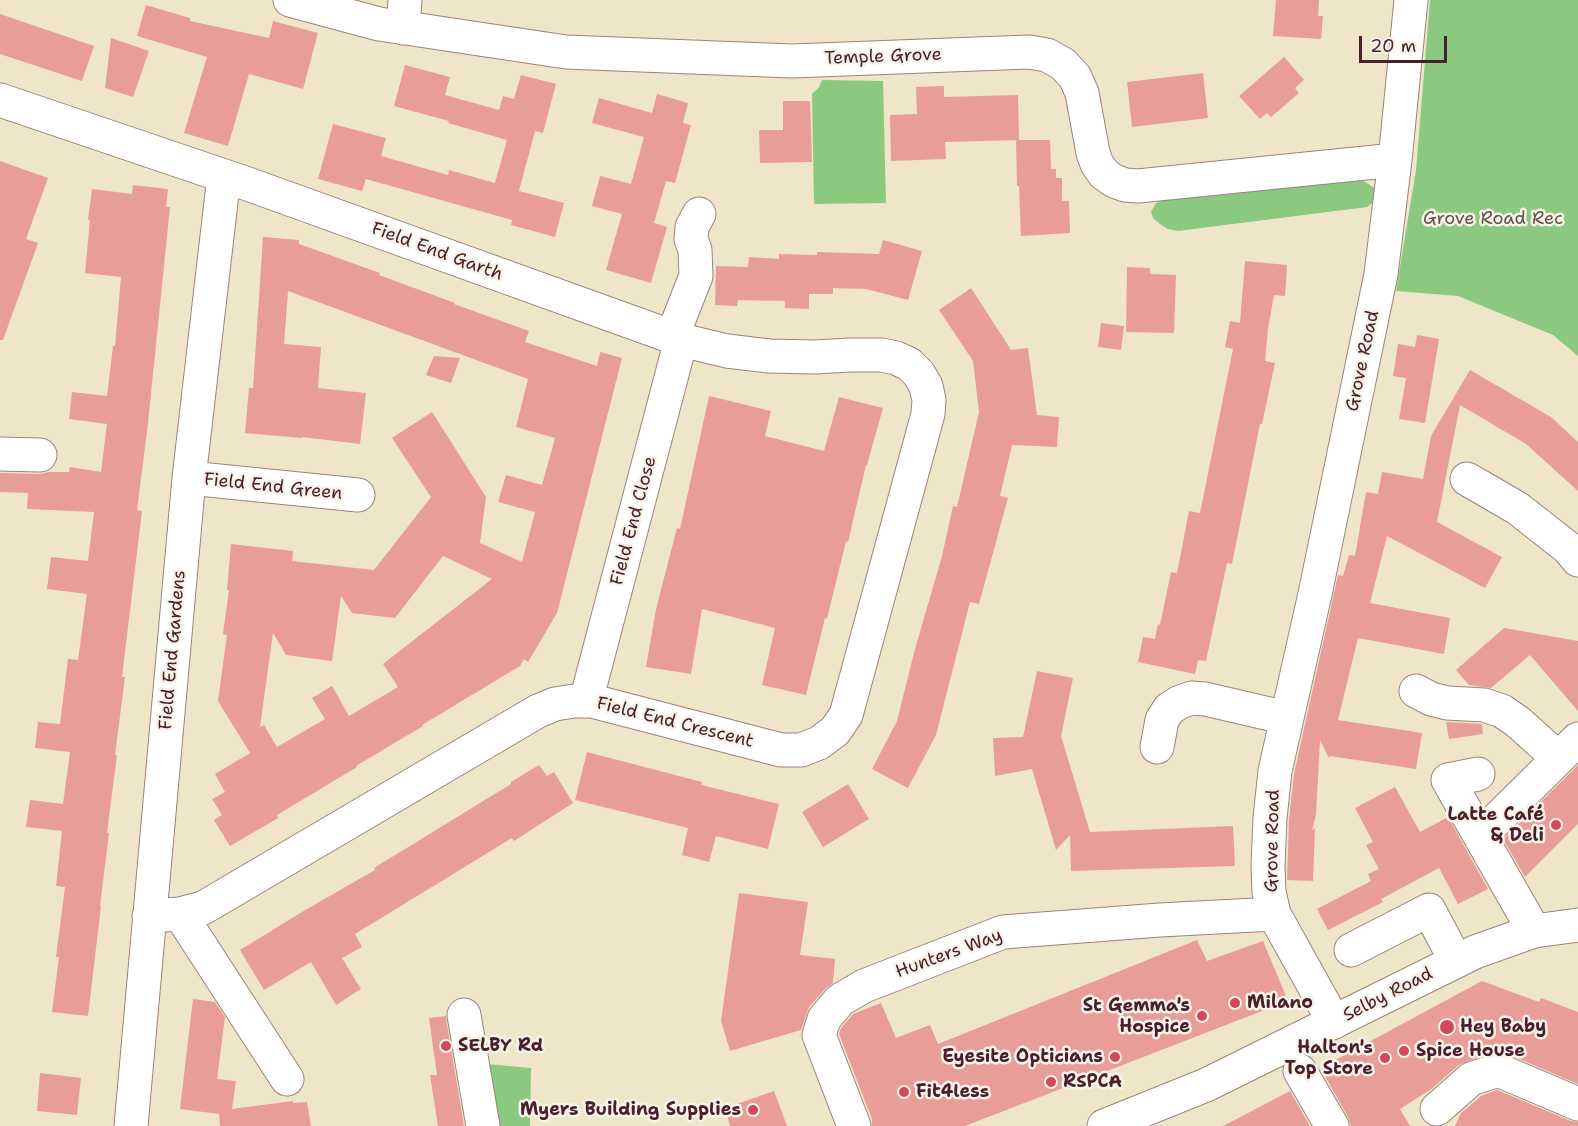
<!DOCTYPE html>
<meta charset="utf-8">
<style>
body{margin:0}
#map{position:relative;width:1578px;height:1126px;overflow:hidden;background:#efe6ca;font-family:"Shantell Sans",sans-serif}
canvas{display:block}
.scale{position:absolute;left:1359px;top:36px;width:88px;height:27px;box-sizing:border-box;border:3px solid #4a1f2b;border-top:0;padding-left:8px;font-size:18px;line-height:21px;white-space:nowrap;color:#4a1f2b;-webkit-text-stroke:4px #f7f3e8;paint-order:stroke}
</style>
<div id="map">
<canvas width="1578" height="1126"></canvas>
<div class="scale">20 m</div>
</div>
<script>
const context = document.querySelector('canvas').getContext('2d');
context.lineJoin = 'round';
function paint(path, color) { context.fillStyle = color; context.fill(path, 'evenodd'); }
const poly = rows => new Path2D(rows.map(r => 'M' + r).join(''));
function stroke(path, color, width, dash) { context.strokeStyle = color; context.lineWidth = width; context.lineCap = dash ? 'butt' : 'round'; context.setLineDash(dash || []); context.stroke(path); }
function label(font, color, halo, rows, align = 'center') {
  context.font = font + ' "Shantell Sans",sans-serif'; context.lineWidth = 5; context.setLineDash([]); context.textBaseline = 'middle'; context.strokeStyle = halo; context.fillStyle = color; for (const [text, x, y, turn = 0] of rows) {
    context.save(); context.translate(x, y); context.rotate((+turn || 0) * Math.PI / 180); context.textAlign = isNaN(turn) ? turn : align; if (halo) context.strokeText(text, 0, 0); context.fillText(text, 0, 0); context.restore();
  }
}
const green = poly([
 [1430,0,1578,0,1578,356,1553,335,1458,296,1396,291,1416,170],
 [822,80,883,81,886,203,814,204,812,94,819,87],
 [1356,176,1376,189,1372,203,1367,207,1178,231,1168,229,1160,224,1153,218,1151,212,1156,203,1165,198],
 [487,1064,531,1068,530,1126,496,1126]
]);
const building = poly([
 [1276,0,1319,0,1318,16,1323,16,1321,39,1273,36],
 [146,5,190,18,190,21,269,38,273,21,318,33,303,89,249,74,228,146,184,133,207,57,137,36],
 [0,14,94,46,82,81,0,54],
 [111,38,149,51,133,97,105,88],
 [1284,57,1304,80,1295,88,1299,93,1271,117,1267,113,1260,119,1239,96],
 [405,65,450,77,445,95,499,110,503,96,514,99,521,75,556,84,543,133,535,131,519,191,564,203,555,237,511,225,512,220,366,179,362,191,318,179,333,124,386,138,381,156,448,175,449,170,495,183,507,140,448,123,449,121,394,106],
 [1203,73,1208,118,1132,127,1127,82],
 [944,86,944,97,1018,95,1019,140,945,142,946,159,891,161,890,115,917,114,916,87],
 [657,94,688,103,683,123,691,125,675,183,666,181,654,223,667,227,651,283,606,270,622,214,592,206,600,176,631,184,644,137,592,123,599,98,652,113],
 [783,101,810,101,812,162,760,163,759,130,783,130],
 [1016,140,1050,140,1051,169,1056,169,1056,178,1062,178,1062,201,1069,201,1070,233,1021,236,1019,186,1017,186],
 [0,161,48,178,26,239,38,243,3,340,0,340],
 [133,185,168,189,166,207,170,207,148,423,137,510,142,511,122,677,125,677,115,755,117,755,107,833,109,833,100,906,101,906,88,1016,52,1012,59,957,56,957,65,887,56,886,62,831,26,827,30,800,63,804,70,752,35,748,38,722,60,724,68,659,78,660,87,594,47,589,51,557,88,561,94,512,27,509,28,493,0,492,0,473,40,474,49,472,69,472,70,467,101,472,107,424,69,419,72,392,107,396,113,346,115,346,121,277,85,273,90,220,88,220,92,189,132,194],
 [263,237,299,240,299,244,380,273,379,275,455,303,454,304,529,331,525,342,597,366,600,352,622,358,557,613,528,662,524,659,520,666,422,725,423,726,356,766,357,767,277,815,278,818,230,846,214,820,222,815,212,799,225,792,215,774,250,753,218,701,227,635,223,634,229,590,227,590,231,544,293,551,292,561,374,570,431,497,392,438,432,412,486,497,480,543,522,562,535,512,498,502,506,475,542,485,555,438,516,427,528,379,288,291,284,344,321,347,318,388,366,393,360,444,302,437,302,438,245,433,249,388,253,388],
 [443,556,492,579,383,664,398,687,349,716,332,686,312,698,325,719,277,747,264,725,260,727,273,633,286,655,332,661,341,596,352,613,395,618],
 [883,240,922,251,908,300,866,289,833,288,833,294,809,294,809,309,785,308,785,301,738,300,737,306,715,305,716,266,748,267,749,257,779,259,779,254,817,255,817,252,879,254],
 [1245,261,1287,265,1285,296,1274,295,1268,329,1265,361,1275,363,1262,424,1260,424,1232,564,1227,563,1206,661,1198,660,1195,674,1138,662,1143,637,1155,639,1158,624,1160,625,1171,572,1177,573,1189,511,1200,513,1233,349,1225,347,1230,321,1240,323],
 [1127,267,1150,268,1150,274,1176,275,1174,333,1126,332],
 [971,288,1011,350,1028,348,1037,415,1059,417,1057,447,1012,445,1000,496,1008,498,979,604,970,602,936,735,908,788,872,769,897,721,915,649,942,556,953,506,957,507,979,412,973,361,939,310],
 [1101,323,1124,326,1121,350,1098,347],
 [1417,335,1439,339,1425,423,1399,419,1406,378,1393,376,1398,344,1415,347],
 [434,356,460,358,451,383,426,375],
 [1470,370,1551,417,1578,442,1578,491,1526,444,1460,405,1437,522,1502,557,1485,588,1387,536,1370,603,1450,618,1444,654,1358,638,1338,720,1422,733,1416,769,1330,756,1329,758,1320,740,1316,815,1312,830,1315,828,1313,881,1287,880,1289,819,1294,774,1338,575,1343,576,1349,555,1355,556,1366,492,1378,494,1382,472,1423,479,1431,436],
 [709,396,771,411,765,436,824,451,839,397,883,408,867,465,866,465,848,542,846,541,827,619,825,618,806,695,762,685,775,628,702,609,691,674,646,667,656,609,677,528,680,529],
 [1504,628,1578,641,1578,711,1530,655,1491,688,1469,685,1456,670],
 [1037,671,1073,678,1061,736,1090,832,1233,826,1235,866,1071,871,1070,835,1056,850,1032,769,995,776,993,738,1023,737],
 [1446,722,1482,724,1483,734,1449,739],
 [587,752,702,782,701,785,779,804,768,849,716,836,709,862,682,855,688,828,575,800],
 [539,765,547,776,554,772,573,803,514,841,512,838,355,934,362,947,342,958,361,989,336,1005,311,962,264,990,240,950,307,909,375,870,374,868,511,784,511,782],
 [1578,765,1578,824,1525,877,1503,839],
 [848,784,869,819,823,847,802,812],
 [1395,787,1420,832,1448,817,1488,889,1458,904,1439,868,1381,899,1383,902,1328,930,1317,909,1371,881,1368,874,1379,869,1366,845,1373,842,1355,808],
 [739,893,808,902,800,955,835,959,833,983,826,988,809,1007,801,1030,730,1051,721,1021],
 [1197,940,1207,961,1263,941,1288,1001,965,1126,872,1126,872,1119,839,1034,841,1028,853,1014,881,1003,896,1038,930,1025,938,1044],
 [1482,981,1539,1002,1541,998,1578,1012,1578,1084,1505,1053,1492,1052,1459,1065,1430,1090,1400,1109,1410,1126,1351,1126,1348,1117,1326,1078,1326,1065],
 [193,999,215,1002,225,1017,217,1079,236,1081,232,1109,293,1101,293,1103,307,1102,311,1126,220,1126,219,1114,180,1109],
 [446,1016,446,1018,464,1126,438,1126,430,1075,437,1075,429,1018],
 [40,1073,81,1078,77,1115,37,1111],
 [1497,1090,1571,1121,1578,1122,1578,1126,1455,1126,1461,1113,1481,1096],
 [774,1091,787,1126,730,1126,725,1108],
 [1290,1091,1310,1126,1223,1126]
]);
const minor = poly([
 [290,0,379,24,566,52,792,61,1029,52,1047,55,1063,64,1075,77,1082,93,1093,153,1097,164,1104,174,1114,181,1125,185,1138,186,1395,160],
 [403,28,405,0],
 [0,100,245,183,681,340,727,351,769,356,815,357,850,355,882,355,896,358,909,364,919,374,926,386,929,400,928,414,846,715,835,731,819,743,801,750,781,750,592,701,574,701,555,704,538,711,203,908,180,914,149,916],
 [672,337,696,276,695,250,691,239,692,227,699,214],
 [0,454,40,455],
 [189,478,358,495],
 [1467,479,1517,508,1568,548,1578,560],
 [1416,691,1431,699,1447,703,1484,705,1502,711,1518,722,1558,758],
 [586,701,681,340],
 [1157,747,1162,720,1169,709,1180,702,1192,698,1205,699,1287,718],
 [1478,774,1448,780,1534,931],
 [1480,836,1578,739],
 [180,914,287,1079],
 [1351,950,1429,910,1456,961],
 [464,1015,483,1126],
 [1334,1022,1274,914,1269,892,1268,866,1270,818,1275,771,1315,594,1381,274,1395,160,1411,0],
 [1300,1071,1332,1126],
 [1437,1109,1471,1079,1498,1070,1578,1104],
 [131,1126,189,478,224,176],
 [854,1126,819,1035,824,1019,840,1000,864,986,1003,932,1160,920,1274,914]
]);
const major = poly([
 [1104,1126,1206,1085,1475,952,1534,931,1578,925]
]);
const markers = [
 [1556,825,6,"#d1495b"],
 [1235,1003,6,"#d1495b"],
 [1202,1016,6,"#d1495b"],
 [1447,1027,8,"#d1495b"],
 [446,1046,6,"#d1495b"],
 [1404,1051,6,"#d1495b"],
 [1115,1057,6,"#d1495b"],
 [1385,1058,6,"#d1495b"],
 [1051,1082,6,"#d1495b"],
 [904,1092,6,"#d1495b"],
 [753,1110,6,"#d1495b"]
];
const streetNames = [
 ["Temple Grove",883,57,-2],
 ["Field End Garth",437,252,20],
 ["Grove Road",1363,361,-78],
 ["Field End Green",273,487,6],
 ["Field End Close",634,521,-75],
 ["Field End Gardens",173,650,-85],
 ["Field End Crescent",675,723,14],
 ["Grove Road",1273,841,-89],
 ["Hunters Way",949,954,-20],
 ["Selby Road",1388,995,-27]
];
const parkNames = [
 ["Grove Road Rec",1493,219]
];
const poiNames = [
 ["Latte Café",1544,815,"right"],
 ["& Deli",1544,836,"right"],
 ["Milano",1247,1003],
 ["St Gemma's",1190,1006,"right"],
 ["Hospice",1190,1027,"right"],
 ["Hey Baby",1460,1027],
 ["SELBY Rd",458,1046],
 ["Halton's",1373,1048,"right"],
 ["Top Store",1373,1069,"right"],
 ["Spice House",1416,1051],
 ["Eyesite Opticians",1103,1057,"right"],
 ["RSPCA",1063,1082],
 ["Fit4less",916,1092],
 ["Myers Building Supplies",741,1110,"right"]
];
paint(green, '#8bc980');
paint(building, '#e99d98');
stroke(minor, '#9c827a', 35);
stroke(major, '#9c827a', 35);
stroke(minor, '#fff', 33);
stroke(major, '#fff', 33);
for (const [x, y, r, color] of markers) { const dot = new Path2D(); dot.arc(x, y, r, 0, 2 * Math.PI); context.fillStyle = color; context.fill(dot); stroke(dot, '#f7f3e8', 2); }
label('18px', '#4a1f2b', '#f7f3e8', streetNames);
label('18px', '#5e5244', '#f7f3e8', parkNames);
label('bold 18px', '#4a1f2b', '#f7f3e8', poiNames, 'left');
</script>
